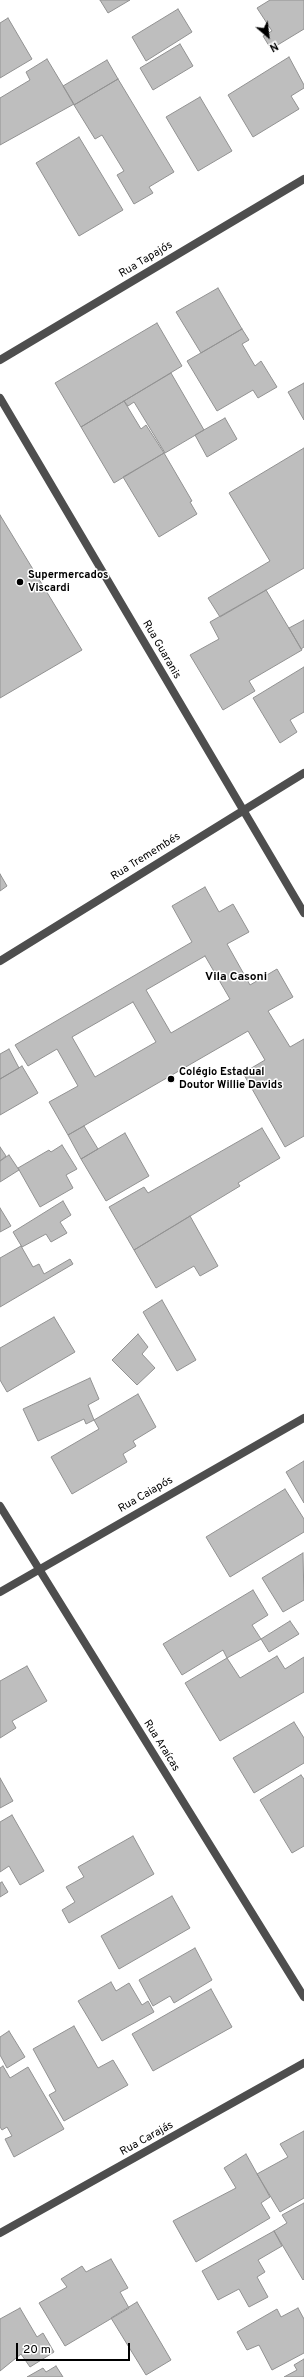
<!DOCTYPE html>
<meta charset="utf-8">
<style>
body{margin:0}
#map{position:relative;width:304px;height:2377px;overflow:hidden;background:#fff;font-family:Overpass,sans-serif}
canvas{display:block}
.north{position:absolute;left:248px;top:16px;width:40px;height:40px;-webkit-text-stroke:3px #fff;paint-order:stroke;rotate:152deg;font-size:11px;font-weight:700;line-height:16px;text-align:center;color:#000}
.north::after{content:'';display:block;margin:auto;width:14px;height:18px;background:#000;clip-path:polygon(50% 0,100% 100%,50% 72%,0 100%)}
.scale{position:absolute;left:16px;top:2343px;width:114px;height:18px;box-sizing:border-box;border:2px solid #000;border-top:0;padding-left:5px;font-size:12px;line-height:14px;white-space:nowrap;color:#000;-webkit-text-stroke:3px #fff;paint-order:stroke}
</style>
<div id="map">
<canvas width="304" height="2377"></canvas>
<div class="north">N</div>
<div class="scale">20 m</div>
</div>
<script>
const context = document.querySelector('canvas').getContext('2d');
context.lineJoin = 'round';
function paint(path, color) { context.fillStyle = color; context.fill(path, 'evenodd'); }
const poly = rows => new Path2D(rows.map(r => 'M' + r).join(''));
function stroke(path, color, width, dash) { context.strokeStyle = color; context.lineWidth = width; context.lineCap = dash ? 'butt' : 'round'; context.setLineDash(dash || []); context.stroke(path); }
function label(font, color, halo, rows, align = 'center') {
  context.font = font + ' Overpass,sans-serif'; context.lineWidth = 3; context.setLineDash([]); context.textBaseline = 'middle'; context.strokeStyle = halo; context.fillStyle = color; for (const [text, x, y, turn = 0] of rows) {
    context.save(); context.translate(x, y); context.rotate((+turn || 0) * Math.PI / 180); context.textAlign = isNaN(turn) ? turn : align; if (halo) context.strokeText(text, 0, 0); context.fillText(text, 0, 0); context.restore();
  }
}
const building = poly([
 [100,0,130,0,108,13,100,0],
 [270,0,304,0,304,29,271,49,263,36,272,31,257,8,270,0],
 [178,9,192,32,146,61,132,37,178,9],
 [8,18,32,59,0,78,0,23,8,18],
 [180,44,193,66,153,90,140,68,180,44],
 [289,57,304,85,304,88,291,96,299,109,253,137,228,95,289,57],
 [47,59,74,104,0,145,0,98,30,80,26,72,47,59],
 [107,60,118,79,74,105,63,86,107,60],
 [118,79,174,172,149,187,153,193,134,204,117,175,124,171,102,135,95,139,74,105,118,79],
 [200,97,232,151,198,171,166,117,200,97],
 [79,137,123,210,79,236,36,163,79,137],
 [218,288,242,329,201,353,176,312,218,288],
 [157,323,182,366,81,427,55,383,157,323],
 [242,329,249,340,242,344,255,366,261,361,277,387,258,398,253,390,217,411,187,361,242,329],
 [171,373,204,430,165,453,134,402,128,406,124,401,171,373],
 [304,383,304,420,288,392,304,383],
 [124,401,141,429,146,425,164,453,114,483,81,427,124,401],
 [225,418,237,439,207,457,195,435,225,418],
 [304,448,304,568,220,617,208,598,270,561,229,493,304,448],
 [164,453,192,501,190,502,197,514,159,537,123,477,164,453],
 [0,515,82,650,0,698,0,515],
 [266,590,302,650,249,681,255,691,223,710,190,655,219,639,210,622,266,590],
 [304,620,304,647,301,649,289,628,304,620],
 [304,667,304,712,290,720,297,732,280,743,253,698,304,667],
 [0,874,7,886,0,891,0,874],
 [205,887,219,912,233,904,249,932,227,944,250,985,277,969,293,997,268,1011,290,1047,304,1039,304,1136,285,1147,243,1073,265,1060,248,1031,68,1135,49,1102,78,1086,57,1049,28,1066,15,1045,192,942,172,906,205,887],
 [205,956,230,999,171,1033,146,990,205,956],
 [133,1002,156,1042,95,1077,72,1037,133,1002],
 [9,1049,19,1068,0,1079,0,1054,9,1049],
 [22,1066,38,1093,0,1115,0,1079,22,1066],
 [84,1126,98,1149,81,1159,68,1135,84,1126],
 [262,1128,280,1158,238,1183,240,1186,134,1250,109,1207,144,1187,148,1193,262,1128],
 [125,1133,149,1176,106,1201,81,1159,125,1133],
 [62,1145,77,1169,66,1175,73,1188,40,1207,18,1168,49,1150,51,1152,62,1145],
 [0,1147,6,1156,0,1161,0,1147],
 [9,1155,19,1170,0,1182,0,1161,9,1155],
 [63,1201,71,1215,60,1222,67,1233,51,1242,46,1234,22,1247,13,1232,63,1201],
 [0,1208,11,1226,0,1232,0,1208],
 [190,1216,218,1266,200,1276,194,1266,156,1288,134,1250,190,1216],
 [21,1246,33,1267,39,1264,44,1274,70,1259,73,1264,0,1307,0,1258,21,1246],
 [162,1300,196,1360,177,1371,143,1312,162,1300],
 [54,1317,75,1352,7,1392,0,1380,0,1348,54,1317],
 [138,1334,148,1347,142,1354,155,1368,137,1385,112,1360,138,1334],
 [90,1378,99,1399,88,1405,94,1420,86,1424,84,1419,38,1441,23,1409,90,1378],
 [138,1394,156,1427,133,1441,136,1446,123,1454,127,1462,72,1494,51,1457,99,1429,94,1420,138,1394],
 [304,1461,304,1503,286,1472,304,1461],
 [285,1489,304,1519,304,1532,230,1577,206,1537,285,1489],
 [303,1553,304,1600,283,1612,262,1578,303,1553],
 [253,1590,268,1615,252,1625,261,1639,227,1658,223,1650,182,1675,163,1644,253,1590],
 [290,1621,299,1634,269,1652,261,1639,290,1621],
 [277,1656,285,1669,304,1657,304,1692,220,1741,185,1683,227,1658,240,1678,277,1656],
 [27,1666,47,1701,12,1721,16,1728,0,1738,0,1681,27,1666],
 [294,1722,304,1738,304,1763,254,1793,233,1758,294,1722],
 [301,1775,304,1779,304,1846,292,1853,260,1800,301,1775],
 [0,1778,13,1801,0,1808,0,1778],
 [12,1815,44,1871,20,1885,9,1866,0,1872,0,1822,12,1815],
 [133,1836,154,1874,69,1923,62,1910,75,1902,66,1887,84,1877,78,1867,133,1836],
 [2,1882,8,1892,0,1897,0,1883,2,1882],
 [172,1896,190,1928,119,1969,101,1936,172,1896],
 [195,1948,212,1980,174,2003,170,1996,153,2006,139,1980,195,1948],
 [111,1982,116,1991,129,1983,142,2005,148,2001,154,2012,102,2041,78,2001,111,1982],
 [211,1989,232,2027,153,2071,132,2034,211,1989],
 [74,2026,98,2068,113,2060,128,2085,64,2121,49,2095,56,2091,33,2049,74,2026],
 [9,2031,25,2057,7,2068,0,2055,0,2037,9,2031],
 [3,2066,10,2078,28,2067,64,2129,14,2157,5,2139,12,2136,7,2127,2,2130,0,2127,0,2068,3,2066],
 [304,2131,304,2198,280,2212,257,2174,288,2157,280,2144,304,2131],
 [246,2154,270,2197,261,2203,270,2218,196,2262,173,2221,236,2188,224,2168,246,2154],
 [304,2203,304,2279,303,2280,274,2231,287,2223,282,2215,304,2203],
 [274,2231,282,2246,258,2260,265,2272,257,2277,268,2297,249,2307,239,2289,218,2300,202,2271,274,2231],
 [111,2259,128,2288,120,2292,129,2308,65,2346,39,2303,67,2287,61,2279,82,2266,86,2272,111,2259],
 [137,2302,171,2360,146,2375,111,2318,137,2302],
 [20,2308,37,2337,43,2333,54,2352,30,2367,21,2354,0,2371,0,2319,20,2308],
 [298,2308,304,2319,304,2353,272,2370,259,2345,247,2350,237,2332,277,2309,281,2317,298,2308],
 [304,2359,304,2377,284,2377,297,2370,294,2365,304,2359],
 [56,2366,63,2377,27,2377,43,2368,46,2372,56,2366]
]);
const minor = poly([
 [0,360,304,179],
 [0,398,304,913],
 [0,961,304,773],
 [0,1506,304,1997],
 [0,1592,304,1418],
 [0,2233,304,2063]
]);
const markers = [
 [20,582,4,"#000"],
 [171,1079,4,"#000"]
];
const streetNames = [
 ["Rua Tapajós",146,260,-31],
 ["Rua Guaranis",161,650,60],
 ["Rua Tremembés",146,857,-32],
 ["Rua Caiapós",146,1495,-30],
 ["Rua Araícas",161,1746,58],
 ["Rua Carajás",147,2139,-29]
];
const poiNames = [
 ["Supermercados",28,576],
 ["Viscardi",28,589],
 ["Colégio Estadual",179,1073],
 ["Doutor Willie Davids",179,1086]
];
const neighbourhoodNames = [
 ["Vila Casoni",236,978]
];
paint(building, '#bebebe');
stroke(building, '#929292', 1);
stroke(minor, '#4e4e4e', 8);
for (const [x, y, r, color] of markers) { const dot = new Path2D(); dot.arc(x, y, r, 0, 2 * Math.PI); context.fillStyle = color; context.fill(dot); stroke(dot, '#fff', 1.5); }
label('11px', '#000', '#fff', streetNames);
label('bold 11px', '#000', '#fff', poiNames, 'left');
label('bold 12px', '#000', '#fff', neighbourhoodNames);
</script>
